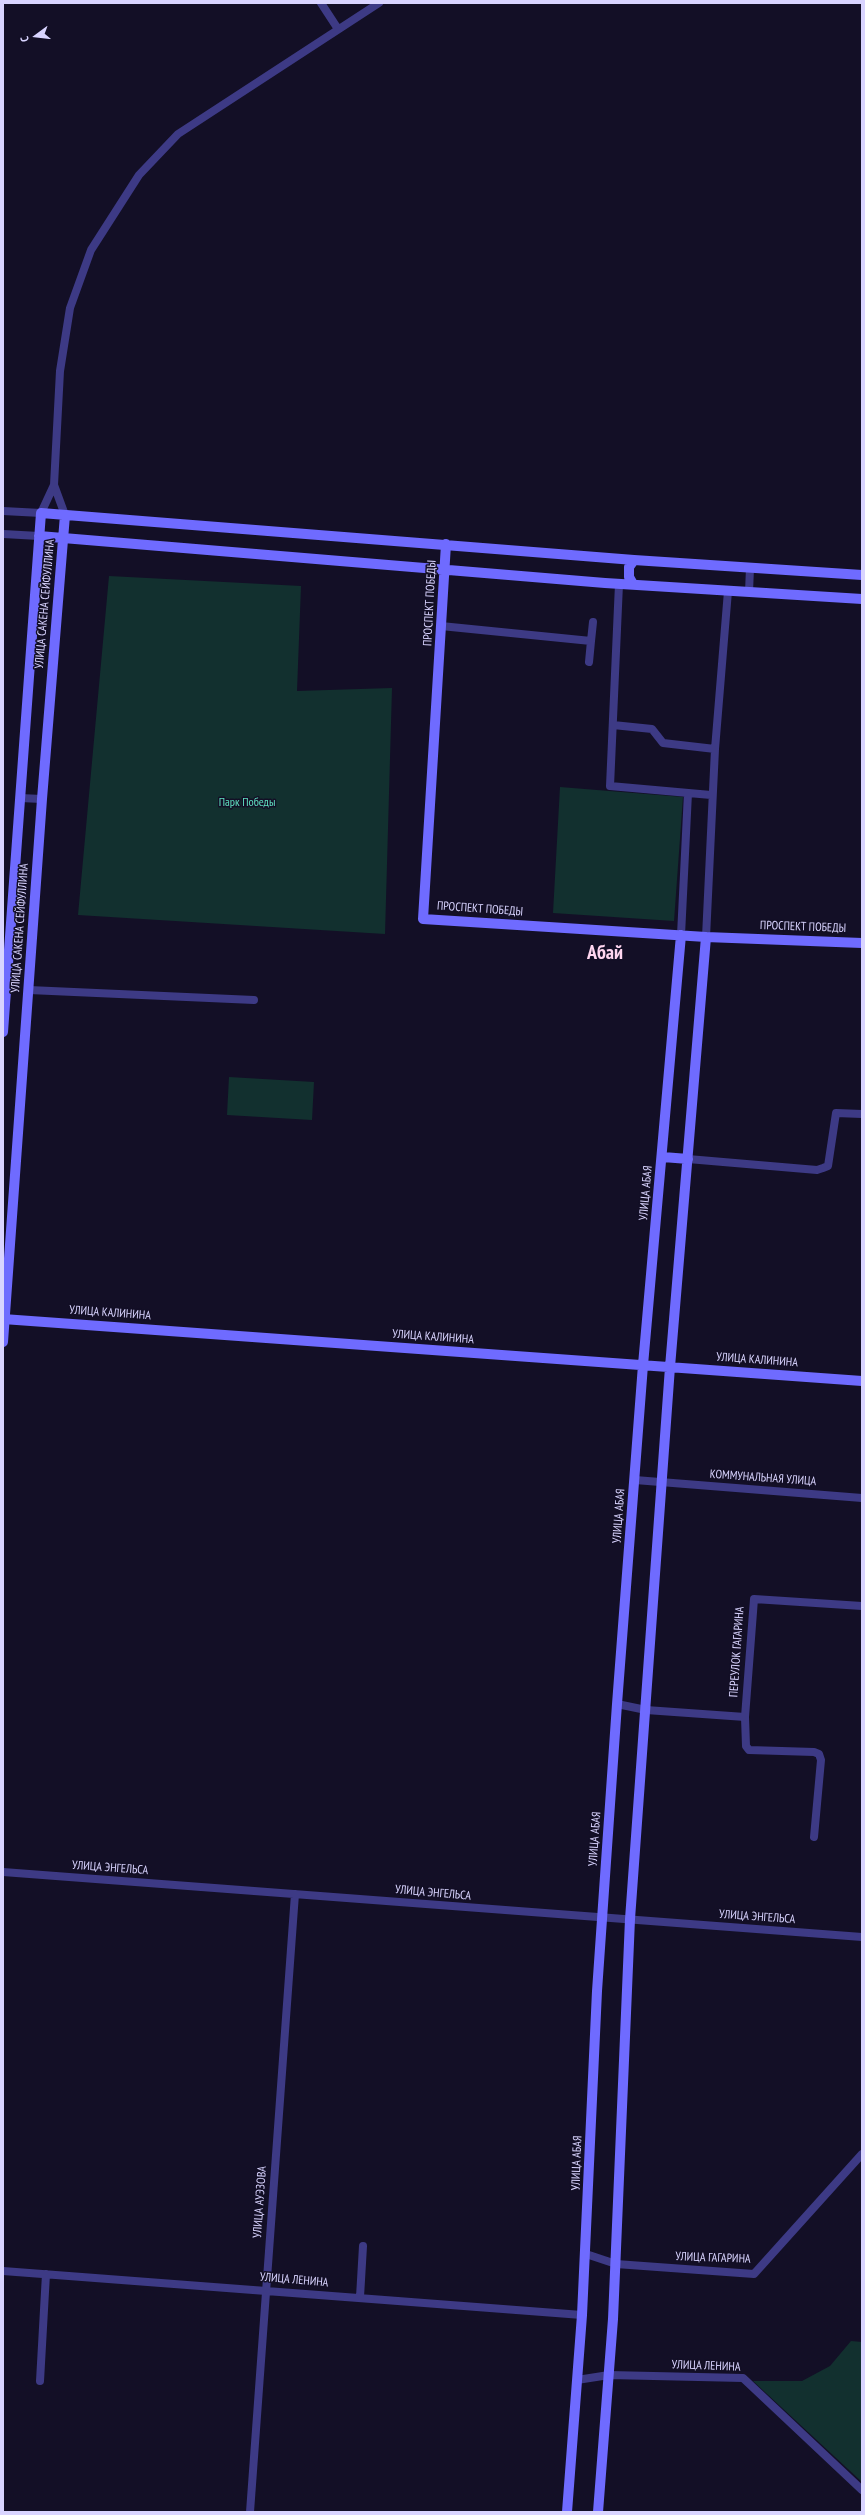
<!DOCTYPE html>
<meta charset="utf-8">
<style>
body{margin:0}
#map{position:relative;width:865px;height:2515px;overflow:hidden;background:#130f26;font-family:"PT Sans Narrow",sans-serif}
canvas{display:block}
.frame{position:absolute;inset:0;border:4px solid #d9d4ff;pointer-events:none}
.north{position:absolute;left:16px;top:16px;width:40px;height:40px;-webkit-text-stroke:3px #130f26;paint-order:stroke;rotate:255deg;font-size:11px;font-weight:700;line-height:16px;text-align:center;color:#d9d4ff}
.north::after{content:'';display:block;margin:auto;width:14px;height:18px;background:#d9d4ff;clip-path:polygon(50% 0,100% 100%,50% 72%,0 100%)}
</style>
<div id="map">
<canvas width="865" height="2515"></canvas>
<div class="frame"></div>
<div class="north">С</div>
</div>
<script>
const context = document.querySelector('canvas').getContext('2d');
context.lineJoin = 'round';
function paint(path, color) { context.fillStyle = color; context.fill(path, 'evenodd'); }
const poly = rows => new Path2D(rows.map(r => 'M' + r).join(''));
function stroke(path, color, width, dash) { context.strokeStyle = color; context.lineWidth = width; context.lineCap = dash ? 'butt' : 'round'; context.setLineDash(dash || []); context.stroke(path); }
function label(font, color, halo, rows, align = 'center') {
  context.font = font + ' "PT Sans Narrow",sans-serif'; context.lineWidth = 3; context.setLineDash([]); context.textBaseline = 'middle'; context.strokeStyle = halo; context.fillStyle = color; for (const [text, x, y, turn = 0] of rows) {
    context.save(); context.translate(x, y); context.rotate((+turn || 0) * Math.PI / 180); context.textAlign = isNaN(turn) ? turn : align; if (halo) context.strokeText(text, 0, 0); context.fillText(text, 0, 0); context.restore();
  }
}
const green = poly([
 [109,576,301,586,297,691,392,688,385,934,78,915],
 [560,787,683,797,674,921,553,913],
 [229,1077,314,1082,312,1120,227,1115],
 [851,2341,862,2342,862,2482,753,2381,802,2381,830,2366]
]);
const street = poly([
 [321,3,338,29],
 [54,485,65,515],
 [3,511,41,513,54,485,60,371,70,308,91,250,139,175,178,134,379,3],
 [3,534,39,536],
 [619,584,610,786,711,795],
 [749,592,750,568],
 [441,626,591,641,589,662],
 [591,641,593,622],
 [613,725,652,729,663,743,715,749,706,937],
 [715,749,728,591],
 [20,798,42,799],
 [681,935,688,793],
 [29,990,254,1000],
 [688,1159,817,1170,823,1168,828,1166,836,1113,862,1114],
 [635,1480,862,1498],
 [617,1704,646,1710,745,1717,754,1599,862,1606],
 [745,1717,746,1746,749,1750,814,1752,819,1754,821,1760,814,1837],
 [3,1872,862,1937],
 [586,2254,616,2264,754,2274,862,2154],
 [3,2271,582,2315],
 [360,2297,363,2246],
 [577,2380,609,2375,743,2378,862,2490],
 [40,2381,46,2274],
 [250,2512,295,1894]
]);
const secondary = poly([
 [39,536,605,583,862,599],
 [446,544,423,919,706,937,862,943],
 [633,584,629,577,629,567,634,560],
 [3,1032,41,513,634,560,862,575],
 [663,1157,688,1159],
 [3,1319,862,1381],
 [3,1342,42,799,65,515],
 [567,2512,582,2315,597,1991,617,1704,643,1365,681,935],
 [598,2512,613,2319,630,1919,670,1367,706,937]
]);
const streetNames = [
 ["ПРОСПЕКТ ПОБЕДЫ",430,603,-87],
 ["УЛИЦА САКЕНА СЕЙФУЛЛИНА",45,604,-85],
 ["ПРОСПЕКТ ПОБЕДЫ",480,909,4],
 ["ПРОСПЕКТ ПОБЕДЫ",803,927,2],
 ["УЛИЦА САКЕНА СЕЙФУЛЛИНА",20,928,-86],
 ["УЛИЦА АБАЯ",646,1193,-85],
 ["УЛИЦА КАЛИНИНА",110,1313,4],
 ["УЛИЦА КАЛИНИНА",433,1337,4],
 ["УЛИЦА КАЛИНИНА",757,1360,4],
 ["КОММУНАЛЬНАЯ УЛИЦА",763,1478,4],
 ["УЛИЦА АБАЯ",619,1516,-86],
 ["ПЕРЕУЛОК ГАГАРИНА",737,1652,-86],
 ["УЛИЦА АБАЯ",595,1839,-86],
 ["УЛИЦА ЭНГЕЛЬСА",110,1868,4],
 ["УЛИЦА ЭНГЕЛЬСА",433,1893,5],
 ["УЛИЦА ЭНГЕЛЬСА",757,1917,4],
 ["УЛИЦА АБАЯ",577,2163,-88],
 ["УЛИЦА АУЭЗОВА",260,2202,-86],
 ["УЛИЦА ГАГАРИНА",713,2258,2],
 ["УЛИЦА ЛЕНИНА",294,2280,5],
 ["УЛИЦА ЛЕНИНА",706,2366,2]
];
const parkNames = [
 ["Парк Победы",247,803]
];
const townNames = [
 ["Абай",605,953]
];
paint(green, '#12302f');
stroke(street, '#3d3a85', 8);
stroke(secondary, '#6f6bff', 10);
label('12px', '#d9d4ff', '#130f26', streetNames);
label('12px', '#5fe0c0', '#130f26', parkNames);
label('bold 20px', '#ffd6f0', '#130f26', townNames);
</script>
